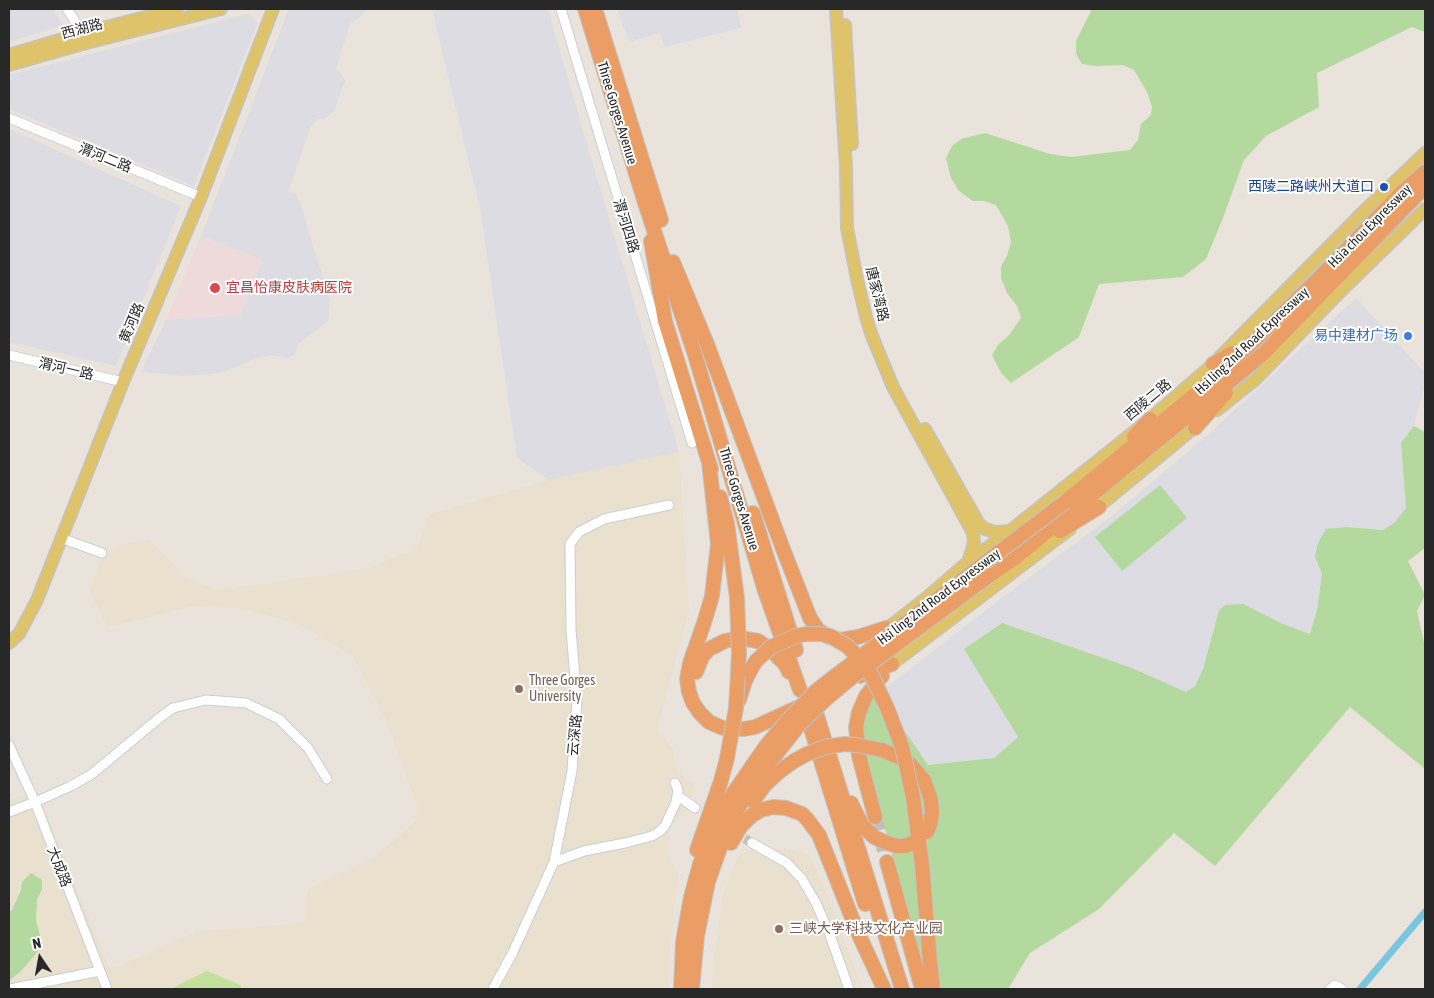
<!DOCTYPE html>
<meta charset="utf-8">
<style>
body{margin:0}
#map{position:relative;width:1434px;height:998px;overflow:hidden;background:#e9e3dc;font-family:"Asap Condensed",sans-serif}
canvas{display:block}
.frame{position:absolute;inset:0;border:10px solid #282828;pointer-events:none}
.north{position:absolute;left:15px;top:933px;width:50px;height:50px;-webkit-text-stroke:4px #fff;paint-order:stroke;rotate:348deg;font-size:14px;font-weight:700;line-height:20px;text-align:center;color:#282828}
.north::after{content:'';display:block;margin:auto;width:18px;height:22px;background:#282828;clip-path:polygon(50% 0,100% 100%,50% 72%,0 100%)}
</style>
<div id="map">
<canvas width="1434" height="998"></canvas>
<div class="frame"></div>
<div class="north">N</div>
</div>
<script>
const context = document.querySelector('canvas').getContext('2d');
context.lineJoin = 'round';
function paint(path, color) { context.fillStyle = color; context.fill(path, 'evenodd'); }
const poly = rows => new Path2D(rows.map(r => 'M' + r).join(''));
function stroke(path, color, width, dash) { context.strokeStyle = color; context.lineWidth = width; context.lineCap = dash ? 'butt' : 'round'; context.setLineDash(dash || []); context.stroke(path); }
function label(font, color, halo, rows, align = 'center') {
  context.font = font + ' "Asap Condensed","Noto Sans SC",sans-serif'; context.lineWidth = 4; context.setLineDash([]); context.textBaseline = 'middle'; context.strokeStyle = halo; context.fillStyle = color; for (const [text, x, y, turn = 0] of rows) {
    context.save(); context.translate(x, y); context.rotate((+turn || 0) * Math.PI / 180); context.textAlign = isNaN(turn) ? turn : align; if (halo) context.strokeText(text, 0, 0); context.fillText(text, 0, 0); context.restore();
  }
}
const industrial = poly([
 [9,9,52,9,63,25,9,42],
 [289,9,368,9,359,18,350,23,336,69,341,73,345,81,333,113,324,119,317,119,310,128,288,192,296,193,302,209,330,301,328,321,299,343,295,354,288,358,271,355,256,358,225,372,207,374,186,376,141,372,166,320,240,315,262,260,201,236],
 [432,9,548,9,595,172,679,452,549,480,517,458,480,208],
 [617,9,737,9,741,28,665,47,660,33,629,42],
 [247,14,258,22,194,186,9,109,9,75],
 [9,129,181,206,116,366,9,342],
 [1356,298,1425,373,1425,384,1414,426,1401,443,1406,508,1394,523,1384,530,1346,527,1315,557,1322,574,1317,610,1310,634,1283,624,1219,610,1203,669,1195,686,1186,692,1132,668,964,649,1018,737,994,758,928,765,879,693,995,603,1113,515,1211,432]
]);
const education = poly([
 [679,452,689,610,657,730,673,749,676,771,694,784,687,810,670,826,667,853,678,875,668,964,669,989,9,989,9,799,38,793,110,970,196,932,304,923,308,889,375,857,416,821,417,805,387,722,353,656,303,626,246,609,193,606,108,627,90,592,101,559,122,544,150,540,186,578,218,590,367,569,417,548,430,514,549,480],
 [754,849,786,849,809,854,818,873,863,989,712,989,713,964,723,894,739,854]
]);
const medical = poly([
 [201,236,262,260,240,315,166,320]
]);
const green = poly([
 [1092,9,1425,9,1425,32,1412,27,1317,73,1319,107,1266,136,1244,160,1223,218,1206,259,1183,277,1099,284,1079,337,1011,383,1001,373,992,355,998,345,1009,335,1021,318,1017,306,1007,293,1001,278,1001,266,1007,256,1011,242,1008,226,996,205,984,201,973,201,959,191,951,178,946,158,952,146,961,139,985,133,1050,154,1071,157,1130,150,1138,140,1141,124,1151,115,1152,107,1147,92,1134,70,1123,65,1095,66,1082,64,1076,54,1076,41],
 [1414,426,1425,432,1425,548,1408,561,1425,595,1417,611,1424,642,1425,642,1425,769,1350,707,1215,866,1174,833,1099,909,1030,953,1008,989,930,989,916,945,868,765,861,727,865,711,872,699,879,693,928,765,994,758,1018,737,964,649,1002,623,1132,668,1186,692,1195,686,1203,669,1219,610,1226,605,1243,604,1283,624,1310,634,1317,610,1322,574,1315,557,1318,543,1326,529,1346,527,1383,530,1394,523,1406,508,1401,443],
 [1160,485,1187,518,1122,571,1095,537],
 [31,873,42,880,42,889,37,900,36,920,41,940,39,948,35,955,21,971,9,981,9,913,12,910,21,890,22,882]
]);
const pitch = poly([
 [207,971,240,985,242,989,170,989]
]);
const canal = poly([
 [1360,989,1425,912]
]);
const minorTunnel = poly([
 [733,832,752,843]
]);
const highwayTunnel = poly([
 [875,817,887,862]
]);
const minor = poly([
 [67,9,83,33],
 [561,9,692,443],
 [9,118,201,197],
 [9,355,123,382],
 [61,538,102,553],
 [9,745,35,802,107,989],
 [678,796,695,808],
 [9,812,35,802,71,786,92,774,158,719,173,708,206,700,246,703,279,719,308,748,327,779],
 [752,843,787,863,802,879,816,903,830,935,849,989],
 [554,862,584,851,625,843,652,836,660,831,665,826,676,802,678,790,675,783],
 [10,989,100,971],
 [493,989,513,952,554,862,572,771,577,701,571,630,570,544,579,532,604,519,669,505],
 [1330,989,1335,985,1342,989]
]);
const major = poly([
 [836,9,846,167,847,228,857,279,866,317,872,336,893,387,973,533,974,543,968,562],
 [845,25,852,144],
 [9,55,83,33,177,9],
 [9,65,86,43,221,9],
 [1217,410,1256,379,1342,290,1425,209],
 [925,429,979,524,985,529,995,532,1010,531],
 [1093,511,1200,423],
 [880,634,925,599,968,562,1010,531,1150,419,1213,364,1366,209,1425,153],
 [9,643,19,634,37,600,123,382,201,197,273,9],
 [892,664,1070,529]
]);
const highway = poly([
 [585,9,645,203,695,355,765,591,800,690],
 [595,9,661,220],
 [651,241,665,321,711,469],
 [673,262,707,344,783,549,810,618,818,630,827,636,840,640,858,637,886,628],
 [1213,364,1232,353],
 [1195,428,1226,393],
 [1134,437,1150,419],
 [709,462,718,544,712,596,704,623,690,663,687,679,689,692,693,703,700,713,709,722,723,728,744,729,755,727,801,706],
 [720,497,727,523,737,598],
 [1065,502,1197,393,1256,339,1316,281,1401,193,1425,172],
 [753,513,796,650],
 [1060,531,1099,507],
 [990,575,1015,558,1264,353,1419,193,1425,187],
 [696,672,702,657,709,649,725,641,740,638,758,641,770,649,785,664,789,672],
 [860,676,892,664],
 [739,700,745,681,750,671],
 [814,706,902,989],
 [805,709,865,904],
 [882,750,901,758,911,765,924,780,931,800,932,813,930,825,927,832],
 [913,797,922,865,930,962,933,989],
 [753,801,764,786,780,771],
 [851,803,862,825,874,837,887,843,897,846,905,846,914,842],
 [875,817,859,756,856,727,859,712,866,696,882,676],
 [731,843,741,826,751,816,761,810,773,807,786,808,802,814,807,819,819,835,858,933,884,989],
 [697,850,721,781,727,758],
 [887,862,922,989],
 [681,989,683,942,691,897,700,864,730,798,766,746],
 [692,989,697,936,708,882,722,842,734,815,748,792,774,757]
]);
const highwayBridge = poly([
 [750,671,756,661,771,647,796,636,806,634,820,634,830,636,847,646,863,662,872,676,888,710,902,747,913,797],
 [766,746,788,720,815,692,826,683,1065,502],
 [774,757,799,725,827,698,851,678,990,575],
 [727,758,736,708,739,654,737,598],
 [780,771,794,761,807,754,825,747,845,744,856,745,882,750]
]);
const markers = [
 [1384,187,5,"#1a4fb4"],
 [215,288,6,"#e0444e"],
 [1408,336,5,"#3f7fe0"],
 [519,689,5,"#8d6e63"],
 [779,929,5,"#8d6e63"]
];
const streetNames = [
 ["西湖路",82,29,-15],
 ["Three Gorges Avenue",617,113,73],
 ["渭河二路",105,158,22],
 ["渭河四路",626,226,73],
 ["Hsia chou Expressway",1370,226,-45],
 ["唐家湾路",877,294,76],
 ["黄河路",132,323,-67],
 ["Hsi ling 2nd Road Expressway",1252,341,-43],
 ["渭河一路",66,369,13],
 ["西陵二路",1148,400,-40],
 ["Three Gorges Avenue",739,499,73],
 ["Hsi ling 2nd Road Expressway",939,597,-37],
 ["云深路",575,735,-85],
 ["大成路",59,867,69]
];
const transitNames = [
 ["西陵二路峡州大道口",1374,187]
];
const healthNames = [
 ["宜昌怡康皮肤病医院",226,288]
];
const shopNames = [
 ["易中建材广场",1398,336]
];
const educationNames = [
 ["Three Gorges",529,681],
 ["University",529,697],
 ["三峡大学科技文化产业园",789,929]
];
paint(industrial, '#dddce2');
paint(education, '#e9e0cd');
paint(medical, '#efdadb');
paint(green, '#b3d99e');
paint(pitch, '#c3e09b');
stroke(canal, '#7ac5df', 7);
stroke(minorTunnel, '#c2beb8', 9, [9, 4.5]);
stroke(highwayTunnel, '#c2beb8', 14, [14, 7]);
stroke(minor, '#cacdd8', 11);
stroke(major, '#c3c3c3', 14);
stroke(highway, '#c3c3c3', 16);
stroke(minor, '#fff', 9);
stroke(major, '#dfc36b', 11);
stroke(highway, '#ea9e65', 14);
stroke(highwayBridge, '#c3c3c3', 16, []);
stroke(highwayBridge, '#ea9e65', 14);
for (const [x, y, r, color] of markers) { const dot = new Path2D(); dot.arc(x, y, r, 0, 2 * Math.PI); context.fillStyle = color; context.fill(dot); stroke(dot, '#fff', 2); }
label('14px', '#282828', '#fff', streetNames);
label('14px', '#164399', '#fff', transitNames, 'right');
label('14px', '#be3a42', '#fff', healthNames, 'left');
label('14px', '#366cbe', '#fff', shopNames, 'right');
label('14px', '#785e54', '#fff', educationNames, 'left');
</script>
